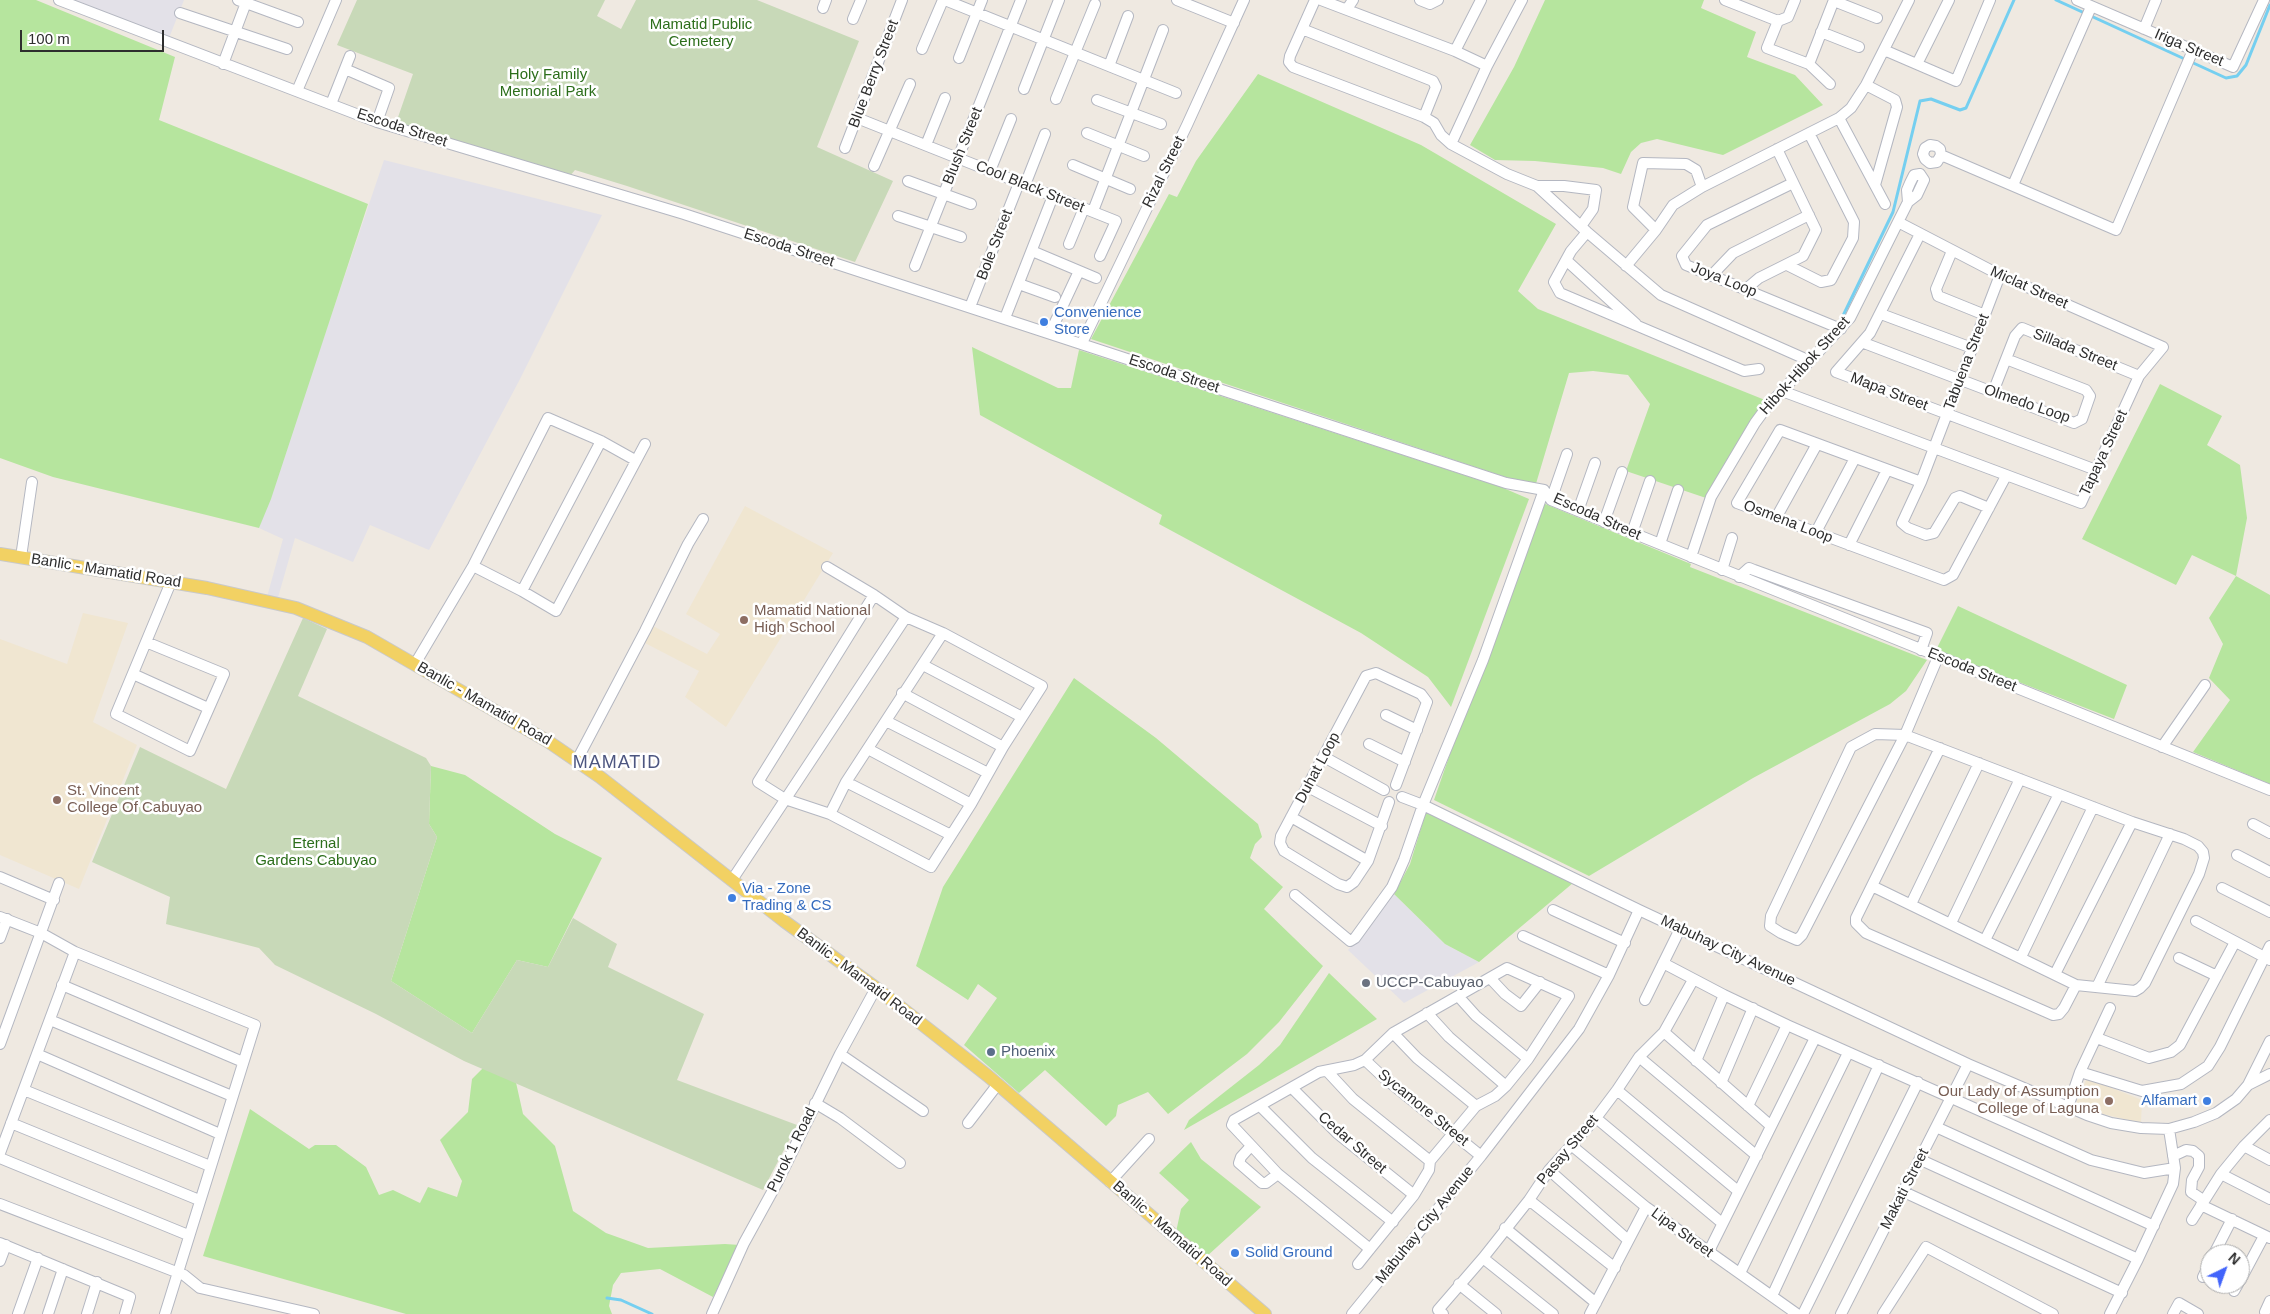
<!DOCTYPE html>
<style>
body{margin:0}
#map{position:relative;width:2270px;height:1314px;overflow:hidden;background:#efe9e1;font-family:Arial,sans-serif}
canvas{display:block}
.north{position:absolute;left:2200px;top:1244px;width:50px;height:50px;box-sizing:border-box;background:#fff;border:1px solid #ababab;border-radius:50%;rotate:42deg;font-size:14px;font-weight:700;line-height:20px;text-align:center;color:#2e2e2e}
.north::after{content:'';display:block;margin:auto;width:18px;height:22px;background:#4264fb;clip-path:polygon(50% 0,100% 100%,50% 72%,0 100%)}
.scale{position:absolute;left:20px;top:30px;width:144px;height:22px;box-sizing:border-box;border:2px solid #2e2e2e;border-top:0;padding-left:6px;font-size:15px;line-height:18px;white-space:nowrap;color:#2e2e2e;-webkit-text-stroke:4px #fff;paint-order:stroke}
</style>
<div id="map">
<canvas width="2270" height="1314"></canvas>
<div class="north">N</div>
<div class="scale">100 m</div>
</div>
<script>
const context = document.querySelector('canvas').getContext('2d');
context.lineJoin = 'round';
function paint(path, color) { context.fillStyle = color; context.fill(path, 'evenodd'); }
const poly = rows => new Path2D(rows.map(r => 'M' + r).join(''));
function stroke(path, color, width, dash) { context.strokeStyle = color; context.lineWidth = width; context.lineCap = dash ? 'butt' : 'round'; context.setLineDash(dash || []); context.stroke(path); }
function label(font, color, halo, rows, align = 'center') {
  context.font = font + ' Arial,sans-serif'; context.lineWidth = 5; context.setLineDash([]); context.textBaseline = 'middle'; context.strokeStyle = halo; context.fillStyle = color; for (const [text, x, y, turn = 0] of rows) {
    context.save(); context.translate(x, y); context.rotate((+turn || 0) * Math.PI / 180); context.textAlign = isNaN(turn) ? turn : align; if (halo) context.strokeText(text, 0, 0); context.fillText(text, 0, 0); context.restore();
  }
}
const industrial = poly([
 [75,0,184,0,169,38],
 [384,160,602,215,519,381,429,550,370,525,353,562,295,538,277,601,267,597,283,539,259,528],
 [1394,894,1445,944,1479,962,1404,1003,1348,950]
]);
const education = poly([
 [745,506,833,553,726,727,685,697,699,671,643,642,651,625,707,654,720,634,686,614],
 [83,613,128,623,93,722,137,745,79,889,0,855,0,639,67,664],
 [2087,1078,2142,1100,2141,1123,2103,1114,2076,1103]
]);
const green = poly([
 [0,0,36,0,175,57,159,120,368,204,271,499,259,528,53,477,0,458],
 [1545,0,1704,0,1701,8,1756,32,1747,57,1795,75,1823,105,1723,155,1657,139,1641,143,1631,152,1621,174,1603,168,1535,161,1495,160,1470,145,1514,67],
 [1258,74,1421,145,1556,224,1518,291,1538,309,1765,400,1706,498,1626,471,1650,404,1628,375,1593,371,1569,373,1535,487,1091,339,1169,194,1177,197,1196,161],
 [972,347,1058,388,1071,388,1079,350,1501,487,1529,499,1451,707,1428,677,1361,633,1159,524,1162,515,980,415],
 [2160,384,2222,416,2207,445,2240,465,2247,518,2236,576,2270,595,2270,784,2193,752,2230,700,2209,678,2223,644,2209,618,2236,576,2192,555,2176,585,2082,539],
 [1538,501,1691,564,1690,567,1927,660,1906,691,1890,704,1753,778,1589,876,1434,800],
 [1958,606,2127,685,2114,719,1936,650],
 [1074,678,1156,738,1258,824,1262,837,1255,844,1250,858,1283,887,1264,909,1323,966,1279,1022,1247,1054,1168,1114,1148,1092,1118,1105,1116,1116,1106,1126,1045,1070,1019,1093,964,1045,997,998,978,984,968,1000,916,966,943,887],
 [431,766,465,775,555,834,602,858,548,967,517,960,472,1033,391,981,437,837,429,824],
 [1426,812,1573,883,1479,962,1445,944,1394,894,1410,864],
 [1329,973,1377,1019,1184,1130,1189,1120,1259,1065,1280,1045],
 [511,1060,523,1114,555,1146,573,1211,606,1233,648,1248,725,1244,740,1245,713,1297,660,1269,621,1273,613,1285,609,1306,612,1314,406,1314,203,1256,250,1109,309,1149,315,1145,336,1145,366,1167,379,1195,393,1190,420,1203,428,1187,457,1197,462,1181,440,1140,468,1112,472,1079,487,1064],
 [1191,1142,1201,1159,1261,1207,1206,1257,1176,1232,1181,1209,1189,1200,1159,1173]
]);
const cemetery = poly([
 [357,0,605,0,597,16,621,29,636,0,757,0,859,41,817,147,893,181,855,262,627,186,575,170,569,177,396,123,413,74,337,45],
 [303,618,327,629,298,696,426,758,431,766,429,824,437,837,391,981,472,1033,517,960,548,967,573,918,617,944,608,967,704,1014,677,1080,797,1125,763,1190,464,1061,376,1014,275,965,259,948,166,924,170,897,92,862,140,747,226,789]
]);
const stream = poly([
 [2056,0,2226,78,2237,76,2246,65,2270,5],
 [1840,322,1893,212,1920,101,1931,99,1960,110,1966,108,2014,0],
 [607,1298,621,1300,652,1314]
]);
const minor = poly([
 [59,0,377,122,684,214,1506,483,1544,490,1551,500,2270,790],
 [238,0,298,22],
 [945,0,1176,93],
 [1177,0,1234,23],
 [1315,0,1290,56,1289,62,1293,67,1424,117,1434,123,1441,135,1451,144,1507,174,1537,186,1564,186,1596,190,1593,209,1581,226],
 [1321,0,1455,51,1487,66],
 [1420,0,1430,4,1438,0],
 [1725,0,1778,21,1788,17,1795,0],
 [2077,0,2233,67,2264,0],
 [1834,1,1877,18],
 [823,8,826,0],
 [1347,9,1353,0],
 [180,13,287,49],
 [853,19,861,0],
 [1778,21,1767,48,1809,64,1830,84],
 [1302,29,1433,81,1436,87,1424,117],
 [2144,29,2156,0],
 [1821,32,1859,47],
 [922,49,943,0],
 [1884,50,1956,81,1990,0],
 [1455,51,1481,0],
 [959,58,982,0],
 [223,64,247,0],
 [1809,64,1834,0],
 [1917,64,1949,0],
 [1109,66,1128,16],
 [345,69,389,88,377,122],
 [1866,85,1895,100,1897,107,1875,185],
 [1024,89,1059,0],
 [297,91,336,0],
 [1056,99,1095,4],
 [1097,100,1161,124],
 [331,104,350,56],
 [857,118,1116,221,1100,256],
 [1839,118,1885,204],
 [1087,133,1144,156],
 [1451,144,1487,66,1522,0],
 [926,145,945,98],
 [845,148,902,0],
 [1941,155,1937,162,1930,163,1925,159,1923,154,1925,148,1930,145,1936,146,1940,149,1941,155,2116,230,2193,50],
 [1073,165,1130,189],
 [874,166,910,84],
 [990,171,1011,119],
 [908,181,971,204],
 [1793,183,1707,225,1682,256,1686,265,1841,329],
 [1025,185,1045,134],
 [2013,185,2091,7],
 [1537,186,1587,232,1661,295,1810,361],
 [1702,187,1696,170,1686,164,1643,163,1633,207,1656,230,1673,205,1702,187,1839,118,1851,108,1866,85,1909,0],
 [1908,202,1907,190,1910,183,1914,175,1920,174],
 [1093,211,1163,30],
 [898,216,961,237],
 [1587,232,1571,251,1554,282,1560,293,1744,371,1759,369],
 [1920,234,1870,333,1836,372,2096,470],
 [1069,244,1084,208],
 [1032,251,1096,278],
 [1952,251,1936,289,1938,296,1985,315],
 [1566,260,1636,324],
 [1787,265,1821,282,1831,280,1853,238,1854,222,1809,133],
 [915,266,1021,0],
 [1626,266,1656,230],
 [1711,276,1733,253,1809,215],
 [1019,284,1055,297],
 [1746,289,1759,278,1803,256,1816,230,1777,149],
 [970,307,1019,183],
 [1881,314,1972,348],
 [1005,318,1053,196],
 [1050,333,1079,271],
 [1082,343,1187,125,1244,0],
 [1864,343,2074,423,2082,419,2090,396,2086,390,2006,359],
 [1782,391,2081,503,2139,376,2163,347,2000,275,1898,222],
 [1993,392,2015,336,2022,328,2139,376],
 [1921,482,1780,430,1737,503,1944,580,1953,575,2006,476],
 [1551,500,1567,454],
 [1989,508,1960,496,1955,498,1934,533,1926,535,1908,528,1902,523,1921,482,2000,275],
 [1578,511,1595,463],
 [1776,518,1817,444],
 [1604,522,1622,472],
 [1816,532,1855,458],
 [1632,533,1650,481],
 [1660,544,1678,490],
 [1849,545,1887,470],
 [21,557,32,482],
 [1691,557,1711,497,1755,423,1766,408,1850,318,1908,202,1917,195,1924,180,1920,174],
 [473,566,522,591,556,611,645,444],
 [827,567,874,595,906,617,943,633,1042,686,1003,747,971,804,931,867,830,814,785,799,758,782,874,595],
 [1722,570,1732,538],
 [1739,577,1749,568,1754,570,1927,633,1921,650],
 [522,591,601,441],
 [146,642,224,674,190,751,116,714,171,582],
 [1938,657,1905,735,1802,935,1797,940,1781,933,1770,926,1771,916,1851,747,1875,734,1905,735,2132,822,2055,974],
 [415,664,473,566,548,418,601,441,635,460],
 [923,665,1022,717],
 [133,674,208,708],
 [902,693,1003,747],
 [1386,715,1417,730],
 [886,721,988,773],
 [1369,744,1405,762],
 [2162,747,2205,685],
 [868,749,971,804],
 [1324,757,1384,790],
 [577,760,645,631,688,544,703,519],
 [846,782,951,835],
 [1308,787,1382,826],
 [1402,797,1423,805,1639,910,1968,1064,2087,1115,2111,1123,2141,1128,2169,1129,2194,1122,2216,1113,2236,1099,2248,1085,2270,1074],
 [1389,802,1368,861,1354,882,1347,887,1338,884,1284,851,1280,843,1281,836,1366,676,1376,673,1421,694,1427,702,1396,785],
 [830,814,846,782,943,633],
 [1291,817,1368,861],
 [2253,824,2270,833],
 [2237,855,2270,872],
 [0,877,54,900],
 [732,880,906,617],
 [1872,886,2076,985,2064,1008,2059,1014,2053,1015,1866,933,1856,923,1856,918,1940,748],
 [2222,888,2270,912],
 [1295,895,1350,941,1355,938,1392,887,1404,860,1423,805,1483,660,1544,490],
 [1911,904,1979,763],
 [1553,910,1625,943],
 [0,917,41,933,75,952,255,1025,165,1314],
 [2196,921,2270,960],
 [1951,923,2020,779],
 [1523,936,1609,975],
 [0,938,7,919],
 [1985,940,2059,794],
 [2021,957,2093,807],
 [2179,958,2217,976],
 [1663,963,1724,995,1787,1025,2091,1160,2144,1173,2175,1168],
 [1490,978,1505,994,1521,1006,1540,982],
 [62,985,243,1062],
 [2076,985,2135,991,2140,988,2145,983,2199,874,2204,858,2203,852,2198,846,2184,839,2132,822],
 [2097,987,2170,834],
 [1458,996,1476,1016,1528,1059],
 [1645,1000,1680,929],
 [1427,1013,1449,1037,1506,1086],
 [50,1020,232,1096],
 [1664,1032,1771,1126],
 [1393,1033,1417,1058,1476,1106],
 [2097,1038,2149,1058,2171,1052,2180,1045,2235,942],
 [0,1044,59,883],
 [37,1054,220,1134],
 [840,1054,923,1111],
 [1639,1057,1757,1156],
 [1365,1060,1382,1076,1481,1156],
 [1696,1061,1724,995],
 [1327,1071,1353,1099,1430,1161],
 [2080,1072,2142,1091,2181,1084,2208,1066,2220,1047,2270,946],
 [1721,1083,1753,1008],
 [2248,1085,2270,1041],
 [1292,1088,1337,1133,1414,1195],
 [24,1090,210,1166],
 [1617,1090,1738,1191],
 [815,1103,840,1118,900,1163],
 [1260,1106,1312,1158,1393,1222],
 [1748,1106,1787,1025],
 [2068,1107,2080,1072,2110,1008],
 [1596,1118,1722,1223],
 [11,1123,199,1200],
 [968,1123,998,1084],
 [1936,1127,2154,1226],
 [1571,1145,1646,1207,1797,1314],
 [1251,1146,1241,1157,1239,1163,1262,1183,1266,1183,1278,1174],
 [2244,1146,2270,1160],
 [0,1153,75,952],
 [2173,1156,2186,1150,2193,1151,2199,1156,2199,1167,2192,1180,2191,1192,2203,1200],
 [0,1158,188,1235],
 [1921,1160,2138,1259],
 [1549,1170,1628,1240],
 [2221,1174,2270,1199],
 [1110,1182,1149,1139],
 [1904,1192,2122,1293],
 [1529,1200,1615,1268],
 [0,1204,184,1275,200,1288,314,1314],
 [2201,1205,2270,1238],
 [2192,1220,2221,1174,2244,1146,2270,1120],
 [1505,1228,1596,1303],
 [0,1243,130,1297,125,1314],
 [1708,1253,1815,1038],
 [2214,1254,2232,1219],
 [1483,1258,1553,1314],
 [0,1261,6,1245],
 [1358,1264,1370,1249,1414,1195,1429,1170,1430,1161,1476,1106,1495,1096,1506,1086,1528,1059,1569,996,1507,968,1393,1033,1365,1060,1354,1065,1319,1072,1234,1120,1232,1125,1278,1174,1370,1249],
 [1740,1273,1848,1053],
 [2203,1277,2210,1262],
 [2240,1281,2264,1236],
 [1459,1284,1496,1314],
 [2234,1291,2238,1284],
 [1772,1296,1879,1065],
 [2265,1312,2270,1301],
 [18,1314,38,1258],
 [48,1314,63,1269],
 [87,1314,97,1282],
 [712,1314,744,1243,777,1183,840,1054,876,988],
 [1352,1314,1481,1156,1579,1029,1609,975,1639,910],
 [1443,1314,1438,1310,1483,1258,1529,1200,1549,1170,1596,1118,1617,1090,1639,1057,1664,1032,1693,980],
 [1590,1314,1646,1207],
 [1803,1314,1918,1082],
 [1841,1314,1968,1064],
 [1883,1314,1926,1247,2053,1314],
 [2110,1314,2138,1259,2173,1184,2175,1168,2169,1129],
 [2173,1314,2179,1303,2198,1314]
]);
const major = poly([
 [0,554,207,588,296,608,367,637,549,742,600,777,784,921,876,988,988,1076,1265,1314]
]);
const markers = [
 [1044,322,5,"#3f7fe0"],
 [744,620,5,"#8d6e63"],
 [57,800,5,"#8d6e63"],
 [732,898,5,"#3f7fe0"],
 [1366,983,5,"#6b7280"],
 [991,1052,5,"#5c6f8a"],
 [2109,1101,5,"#8d6e63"],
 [2207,1101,5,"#3f7fe0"],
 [1235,1253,5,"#3f7fe0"]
];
const parkNames = [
 ["Mamatid Public",701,25],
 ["Cemetery",701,42],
 ["Holy Family",548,75],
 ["Memorial Park",548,92],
 ["Eternal",316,844],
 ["Gardens Cabuyao",316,861]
];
const streetNames = [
 ["Iriga Street",2189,48,23],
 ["Blue Berry Street",874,74,-69],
 ["Escoda Street",402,128,18],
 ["Blush Street",963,146,-68],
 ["Rizal Street",1164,172,-64],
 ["Cool Black Street",1030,187,22],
 ["Bole Street",995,245,-69],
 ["Escoda Street",789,248,18],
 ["Joya Loop",1724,280,22],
 ["Miclat Street",2029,288,24],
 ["Sillada Street",2075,350,22],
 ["Tabuena Street",1967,362,-69],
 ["Hibok-Hibok Street",1805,366,-48],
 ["Escoda Street",1174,374,18],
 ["Mapa Street",1889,392,21],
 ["Olmedo Loop",2027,404,19],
 ["Tapaya Street",2104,453,-65],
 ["Escoda Street",1597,517,24],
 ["Osmena Loop",1788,522,21],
 ["Banlic - Mamatid Road",106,571,9],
 ["Escoda Street",1972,670,22],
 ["Banlic - Mamatid Road",484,704,30],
 ["Duhat Loop",1318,768,-62],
 ["Mabuhay City Avenue",1728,951,25],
 ["Banlic - Mamatid Road",859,977,37],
 ["Sycamore Street",1423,1108,39],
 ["Cedar Street",1352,1143,41],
 ["Purok 1 Road",792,1150,-64],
 ["Pasay Street",1568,1150,-50],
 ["Makati Street",1905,1189,-63],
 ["Mabuhay City Avenue",1425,1225,-51],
 ["Lipa Street",1682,1233,36],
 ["Banlic - Mamatid Road",1172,1234,41]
];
const shopNames = [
 ["Convenience",1054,313],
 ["Store",1054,330],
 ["Via - Zone",742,889],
 ["Trading & CS",742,906],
 ["Alfamart",2197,1101,"right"],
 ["Solid Ground",1245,1253]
];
const educationNames = [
 ["Mamatid National",754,611],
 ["High School",754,628],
 ["St. Vincent",67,791],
 ["College Of Cabuyao",67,808],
 ["Our Lady of Assumption",2099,1092,"right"],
 ["College of Laguna",2099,1109,"right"]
];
const worshipNames = [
 ["UCCP-Cabuyao",1376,983]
];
const serviceNames = [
 ["Phoenix",1001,1052]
];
const quarterNames = [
 ["MAMATID",617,763]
];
paint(industrial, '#e3e1e8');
paint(education, '#f0e6d1');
paint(green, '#b6e59e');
paint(cemetery, '#c8d9b8');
stroke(stream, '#75cff0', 3);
stroke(minor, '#b4b7c1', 12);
stroke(major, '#c9c9c9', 14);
stroke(minor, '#fff', 10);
stroke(major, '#f2d163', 12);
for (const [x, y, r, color] of markers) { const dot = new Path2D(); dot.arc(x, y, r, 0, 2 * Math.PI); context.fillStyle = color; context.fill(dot); stroke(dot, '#fff', 2); }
label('15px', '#2c6e1b', '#fff', parkNames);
label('15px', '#2e2e2e', '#fff', streetNames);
label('15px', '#366cbe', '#fff', shopNames, 'left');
label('15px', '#785e54', '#fff', educationNames, 'left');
label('15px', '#5b616d', '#fff', worshipNames, 'left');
label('15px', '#4e5e75', '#fff', serviceNames, 'left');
context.letterSpacing = '1px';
label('18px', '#4d5680', '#fff', quarterNames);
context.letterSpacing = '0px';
</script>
